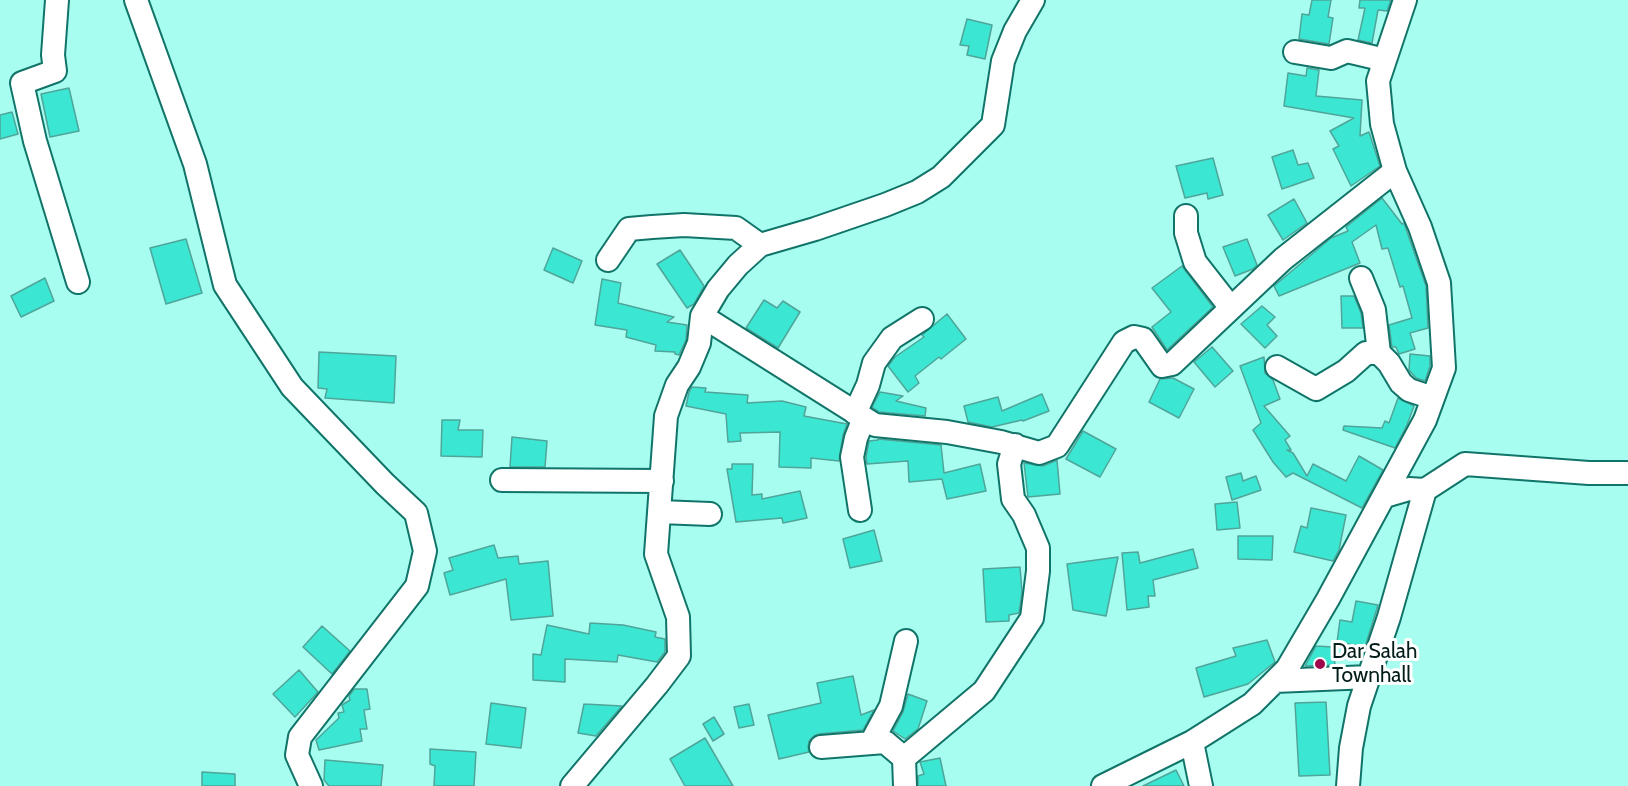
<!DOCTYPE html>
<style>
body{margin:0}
canvas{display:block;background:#a7fdef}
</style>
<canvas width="1628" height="786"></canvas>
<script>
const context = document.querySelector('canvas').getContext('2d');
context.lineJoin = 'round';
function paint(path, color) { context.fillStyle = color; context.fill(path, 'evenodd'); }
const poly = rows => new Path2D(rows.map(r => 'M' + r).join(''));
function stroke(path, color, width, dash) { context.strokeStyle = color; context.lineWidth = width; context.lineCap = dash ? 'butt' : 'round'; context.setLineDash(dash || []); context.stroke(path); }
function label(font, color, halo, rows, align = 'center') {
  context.font = font + ' Cabin,sans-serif'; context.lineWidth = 6; context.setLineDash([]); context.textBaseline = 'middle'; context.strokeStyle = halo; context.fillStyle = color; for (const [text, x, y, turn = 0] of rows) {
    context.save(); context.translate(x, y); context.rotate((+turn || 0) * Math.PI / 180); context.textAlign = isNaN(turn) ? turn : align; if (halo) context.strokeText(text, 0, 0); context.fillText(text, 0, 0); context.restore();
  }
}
const building = poly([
 [1312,0,1331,0,1328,17,1333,18,1329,44,1299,39,1302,14,1309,15,1312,0],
 [1360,0,1391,0,1387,11,1378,10,1372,43,1358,40,1365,8,1359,8,1360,0],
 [967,19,992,25,985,59,967,55,969,46,960,45,967,19],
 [1307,68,1319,70,1316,96,1362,100,1360,136,1369,132,1380,166,1351,186,1333,149,1339,146,1330,131,1354,118,1284,106,1288,73,1306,76,1307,68],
 [69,88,79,131,50,137,41,94,69,88],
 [12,112,18,134,0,139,0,115,12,112],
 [1293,150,1298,165,1308,163,1314,178,1282,189,1272,157,1293,150],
 [1213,158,1223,195,1208,199,1207,193,1185,198,1176,166,1213,158],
 [1382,198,1402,224,1404,223,1426,286,1428,328,1410,333,1415,349,1399,354,1396,347,1392,347,1389,325,1412,318,1403,286,1400,287,1388,248,1382,249,1376,225,1352,242,1360,263,1279,296,1274,286,1331,238,1348,231,1346,227,1382,198],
 [1294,199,1307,223,1283,240,1268,215,1294,199],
 [186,239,202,293,166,304,150,248,186,239],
 [1247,239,1257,265,1253,269,1235,276,1223,247,1247,239],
 [553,248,582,261,573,283,544,270,553,248],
 [680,250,704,286,694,304,687,308,657,264,680,250],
 [1182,266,1213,307,1167,350,1152,327,1171,312,1152,288,1182,266],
 [45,278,54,301,21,317,11,296,45,278],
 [602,279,621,283,618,303,674,317,667,322,687,325,686,340,679,355,675,354,675,352,655,351,656,345,626,337,627,330,595,325,602,279],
 [1341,296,1354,296,1361,313,1363,328,1342,328,1341,296],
 [764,300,777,308,783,301,800,312,778,348,746,328,764,300],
 [1262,306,1275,317,1267,325,1277,336,1265,348,1241,324,1262,306],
 [947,314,966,339,941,359,939,357,915,376,919,383,908,392,888,366,895,357,924,337,922,335,947,314],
 [1212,347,1233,371,1215,387,1194,362,1212,347],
 [319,352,396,356,394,403,325,398,327,389,318,388,319,352],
 [1410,354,1430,356,1430,366,1425,381,1416,378,1409,370,1410,354],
 [1264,357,1265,373,1273,380,1280,399,1264,406,1290,436,1285,440,1291,450,1287,450,1293,453,1307,476,1313,464,1346,481,1359,456,1383,470,1362,508,1293,473,1286,477,1273,462,1253,430,1261,423,1240,366,1264,357],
 [1173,378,1194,389,1179,418,1149,402,1160,379,1173,378],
 [692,387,706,388,705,392,748,395,747,403,782,401,806,407,804,416,847,424,843,435,839,461,811,458,811,468,779,467,780,432,740,433,741,441,728,442,726,414,686,406,689,392,692,387],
 [880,392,903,396,896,401,926,408,925,416,879,412,872,407,880,392],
 [1042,394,1049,411,1023,421,1022,420,992,427,968,422,964,406,998,397,1002,411,1042,394],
 [1398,398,1414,406,1407,425,1395,448,1343,430,1344,426,1382,428,1385,421,1389,423,1398,398],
 [442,420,460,420,458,430,483,430,482,457,441,456,442,420],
 [1083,431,1116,449,1100,477,1066,459,1083,431],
 [512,437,547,441,545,467,510,467,512,437],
 [878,439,941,445,944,473,980,464,986,491,947,499,942,479,909,482,908,461,867,464,866,457,869,441,878,440,878,439],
 [1057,460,1060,494,1028,497,1024,463,1043,466,1057,460],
 [732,464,753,464,752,495,762,494,762,499,800,491,807,518,783,523,782,518,736,522,727,469,732,469,732,464],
 [1241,473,1243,481,1256,476,1261,490,1232,500,1226,477,1241,473],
 [1237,502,1240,528,1217,530,1215,504,1237,502],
 [1311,508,1346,515,1339,550,1333,561,1294,552,1301,526,1307,528,1311,508],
 [874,530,882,561,850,568,843,539,874,530],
 [1238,536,1273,536,1272,560,1238,559,1238,536],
 [494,545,498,558,518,556,519,564,548,561,553,616,511,620,506,579,450,595,444,573,453,570,449,558,494,545],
 [1193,549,1198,568,1153,580,1155,596,1148,596,1149,607,1127,610,1122,553,1138,552,1140,563,1193,549],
 [1118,557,1106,616,1073,610,1067,564,1118,557],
 [1020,567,1022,592,1019,613,1009,615,1009,621,986,622,983,569,1020,567],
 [1356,601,1378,605,1365,647,1337,642,1340,620,1352,622,1356,601],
 [590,623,623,625,656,632,655,637,665,639,665,652,657,662,618,655,617,662,565,659,565,682,533,680,533,654,541,655,547,625,589,634,590,623],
 [322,626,350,651,332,674,303,647,322,626],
 [1267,640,1275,662,1248,684,1204,697,1196,668,1236,656,1233,648,1267,640],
 [1316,646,1333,647,1335,665,1305,666,1316,646],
 [299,670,318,692,295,717,273,694,299,670],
 [853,676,861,715,874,710,863,730,819,734,814,736,809,741,808,747,809,752,779,759,768,715,821,703,817,683,853,676],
 [354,689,367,689,370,709,364,710,367,729,360,729,362,741,319,750,316,740,339,718,338,713,344,712,342,705,350,700,349,696,354,689],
 [908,694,927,701,918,729,905,739,893,731,903,712,908,694],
 [1326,702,1330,775,1299,776,1295,703,1326,702],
 [491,703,526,708,521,748,486,744,491,703],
 [584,704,622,706,596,736,578,733,584,704],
 [749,704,754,725,739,728,734,707,749,704],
 [714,717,724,734,713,741,703,724,714,717],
 [705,738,733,786,685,786,670,759,705,738],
 [430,749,476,752,474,786,434,786,435,766,430,764,430,749],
 [940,758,946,786,918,786,918,776,924,774,920,762,940,758],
 [325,760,383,765,381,786,329,786,324,780,325,760],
 [1176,770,1184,786,1143,786,1176,770],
 [202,772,235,774,235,786,202,786,202,772]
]);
const minor = poly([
 [57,0,53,55,55,71,22,83,35,141,78,282],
 [136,0,195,164,225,285,292,387,385,484,416,513,425,551,417,586,300,737,297,755,311,786],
 [1295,52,1331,58,1347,51,1385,60],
 [1186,216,1186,233,1195,262,1231,308],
 [608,260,629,229,652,227,684,225,736,228,760,245],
 [1361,278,1374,310,1379,353],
 [702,316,875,425,947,432,1001,442,1039,453,1057,446,1124,342,1134,337,1143,339,1162,366,1172,364,1283,259,1395,171],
 [1277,367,1316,389,1346,371,1366,353,1379,353,1389,363,1401,383,1409,390,1433,398],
 [855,413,868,385,874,363,892,338,922,319],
 [502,480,662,481],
 [1385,496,1409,489,1425,490,1465,464,1589,473,1628,473],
 [860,510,852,457,856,438,864,418],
 [660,512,710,514],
 [1275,681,1369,677],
 [1192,742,1201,786],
 [871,743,891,706,906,641],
 [821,747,885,742,904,758],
 [572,786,657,685,679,656,678,617,656,554,666,416,677,385,689,367,699,343,702,316,718,289,738,265,760,245,815,229,885,205,917,192,941,177,993,125,1003,61,1015,31,1033,0],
 [905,786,904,758,984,691,1032,618,1038,571,1038,548,1024,515,1013,499,1009,464,1015,445],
 [1103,786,1192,742,1252,704,1287,669,1328,599,1425,420,1444,368,1439,283,1420,227,1395,171,1382,124,1378,81,1405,0],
 [1348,786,1351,748,1359,706,1389,617,1425,490]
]);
const markers = [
 [1320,664,6,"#9f084d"]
];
const poiNames = [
 ["Dar Salah",1332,652],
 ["Townhall",1332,676]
];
paint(building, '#3be7d3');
stroke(building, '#4fa599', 1.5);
stroke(minor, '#117469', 26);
stroke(minor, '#fff', 22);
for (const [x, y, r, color] of markers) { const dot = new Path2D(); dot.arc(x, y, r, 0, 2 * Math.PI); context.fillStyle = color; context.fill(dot); stroke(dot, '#fff', 2); }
label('21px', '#021c19', '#fff', poiNames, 'left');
</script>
